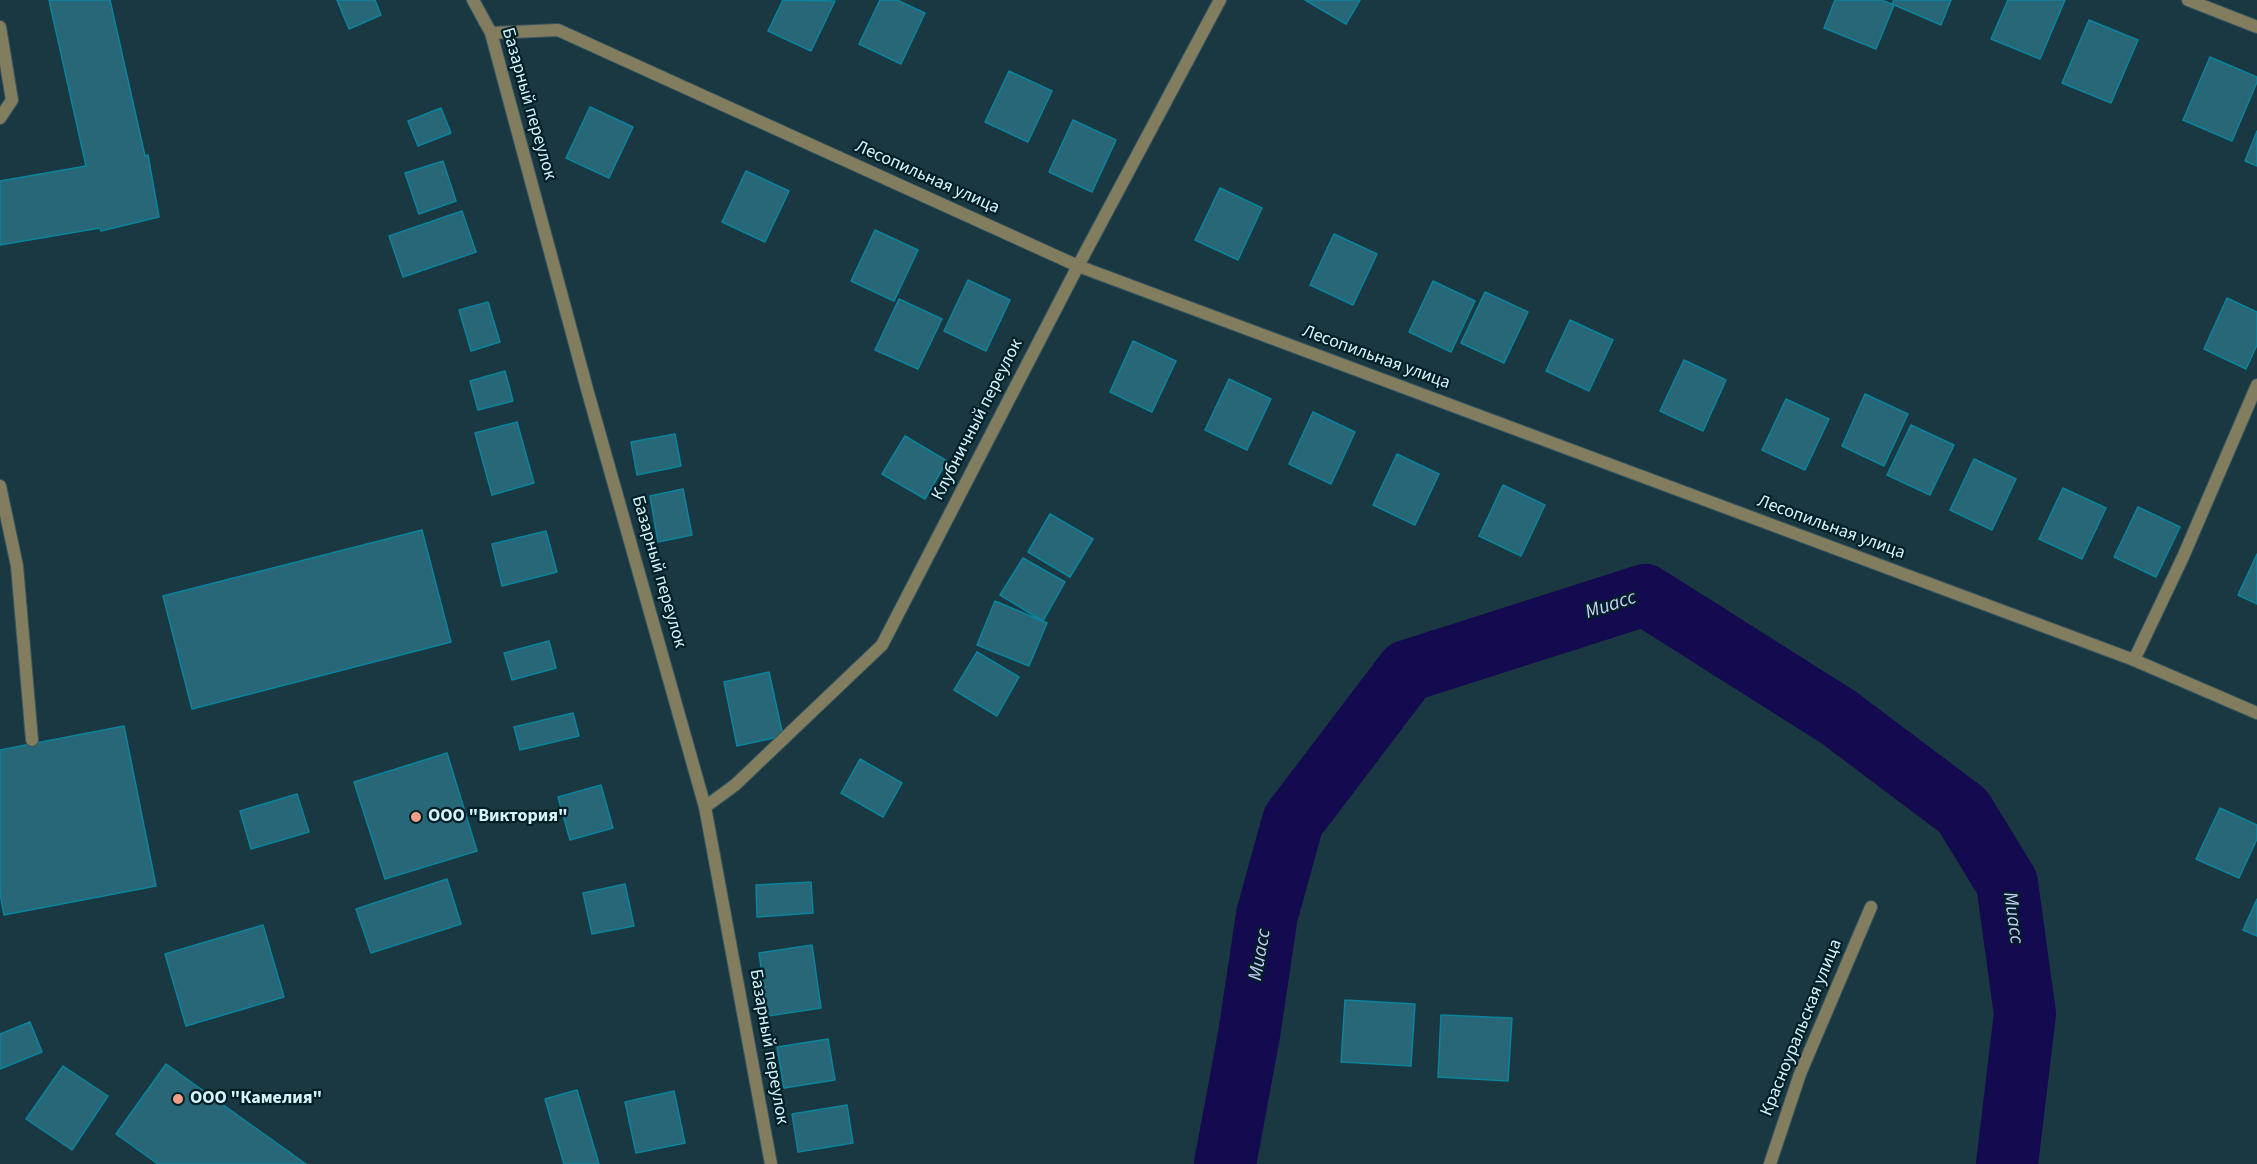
<!DOCTYPE html>
<meta charset="utf-8">
<style>
body{margin:0}
canvas{display:block;background:#193841}
</style>
<canvas width="2257" height="1164"></canvas>
<script>
const context = document.querySelector('canvas').getContext('2d');
context.lineJoin = 'round';
const poly = rows => new Path2D(rows.map(r => 'M' + r).join(''));
function stroke(path, color, width, dash) { context.strokeStyle = color; context.lineWidth = width; context.lineCap = dash ? 'butt' : 'round'; context.setLineDash(dash || []); context.stroke(path); }
function paint(path, color) { context.fillStyle = color; context.fill(path, 'evenodd'); }
function label(font, color, halo, rows, align = 'center') {
  context.font = font + ' "Source Sans 3",sans-serif'; context.lineWidth = 4.5; context.setLineDash([]); context.textBaseline = 'middle'; context.strokeStyle = halo; context.fillStyle = color; for (const [text, x, y, turn = 0] of rows) {
    context.save(); context.translate(x, y); context.rotate((+turn || 0) * Math.PI / 180); context.textAlign = isNaN(turn) ? turn : align; if (halo) context.strokeText(text, 0, 0); context.fillText(text, 0, 0); context.restore();
  }
}
const river = poly([
 [1225,1164,1249,1035,1267,915,1293,821,1407,671,1645,595,1838,717,1963,811,2007,883,2025,1014,2007,1164]
]);
const building = poly([
 [49,0,110,0,145,156,148,155,159,217,101,231,100,228,0,245,0,181,86,166,49,0],
 [337,0,375,0,381,15,349,29,337,0],
 [783,0,835,1,811,51,768,31,783,0],
 [880,0,897,0,925,13,901,64,859,44,880,0],
 [1305,0,1360,0,1346,24,1305,0],
 [1835,0,1881,0,1894,5,1876,49,1824,28,1835,0],
 [1894,0,1951,0,1941,25,1892,4,1894,0],
 [2008,0,2065,0,2040,59,1991,39,2008,0],
 [2089,20,2138,40,2111,103,2062,83,2089,20],
 [2210,57,2257,77,2257,82,2232,141,2183,120,2210,57],
 [1009,71,1052,91,1028,142,985,122,1009,71],
 [590,107,633,127,609,178,566,158,590,107],
 [441,108,451,133,418,146,408,121,441,108],
 [1073,120,1116,140,1092,192,1049,172,1073,120],
 [2257,131,2257,166,2245,161,2257,131],
 [443,161,456,201,419,214,405,173,443,161],
 [746,171,789,191,765,242,722,222,746,171],
 [1220,188,1262,208,1238,260,1195,240,1220,188],
 [462,211,476,252,403,277,389,236,462,211],
 [875,230,918,250,894,301,851,281,875,230],
 [1334,234,1377,254,1353,305,1310,285,1334,234],
 [968,280,1010,300,986,351,944,331,968,280],
 [1433,281,1475,301,1451,352,1409,332,1433,281],
 [1485,292,1528,312,1504,363,1461,343,1485,292],
 [2227,298,2257,312,2257,345,2246,369,2204,349,2227,298],
 [899,299,942,319,918,369,875,350,899,299],
 [488,302,500,342,471,351,459,310,488,302],
 [1570,320,1613,340,1589,391,1546,371,1570,320],
 [1133,341,1176,361,1152,412,1110,392,1133,341],
 [1684,360,1726,380,1703,431,1660,411,1684,360],
 [505,371,513,401,478,410,470,381,505,371],
 [1229,379,1271,399,1247,450,1205,430,1229,379],
 [1865,394,1908,414,1884,466,1842,446,1865,394],
 [1786,399,1829,419,1805,470,1762,450,1786,399],
 [1313,412,1355,432,1331,484,1289,464,1313,412],
 [517,422,534,483,492,495,475,433,517,422],
 [1911,425,1954,445,1930,495,1887,475,1911,425],
 [675,434,681,466,637,475,631,442,675,434],
 [905,436,947,461,925,499,882,474,905,436],
 [1397,454,1439,474,1415,525,1373,505,1397,454],
 [1974,459,2016,479,1992,530,1950,510,1974,459],
 [1503,485,1545,505,1521,556,1479,536,1503,485],
 [2063,488,2106,508,2082,559,2039,539,2063,488],
 [683,489,692,535,658,542,650,496,683,489],
 [2138,507,2180,527,2156,577,2114,557,2138,507],
 [1050,514,1093,539,1070,577,1028,552,1050,514],
 [422,530,451,642,192,709,163,596,422,530],
 [546,531,557,572,502,586,492,544,546,531],
 [2257,554,2257,604,2238,595,2257,554],
 [1023,558,1065,582,1043,621,1000,595,1023,558],
 [995,601,1047,623,1029,666,977,645,995,601],
 [549,641,556,668,512,680,504,653,549,641],
 [977,652,1019,677,997,716,954,690,977,652],
 [769,672,783,736,737,746,724,682,769,672],
 [573,713,579,736,520,750,514,727,573,713],
 [124,726,156,886,4,915,0,893,0,750,124,726],
 [447,753,477,851,385,879,354,782,447,753],
 [860,759,902,783,883,817,841,793,860,759],
 [601,785,613,828,570,840,558,797,601,785],
 [297,794,309,832,251,849,240,811,297,794],
 [2220,808,2257,825,2257,839,2239,878,2196,859,2220,808],
 [447,879,461,924,371,953,356,909,447,879],
 [811,882,813,913,757,917,756,885,811,882],
 [625,884,634,926,592,934,583,893,625,884],
 [2257,899,2257,936,2243,930,2257,899],
 [263,925,284,997,186,1026,165,954,263,925],
 [812,945,821,1008,768,1016,759,953,812,945],
 [1345,1000,1415,1004,1411,1066,1341,1062,1345,1000],
 [1441,1015,1512,1018,1508,1081,1438,1077,1441,1015],
 [30,1022,42,1052,0,1069,0,1034,30,1022],
 [828,1039,835,1080,784,1088,777,1047,828,1039],
 [166,1064,306,1164,158,1164,116,1134,166,1064],
 [63,1066,108,1096,72,1150,26,1119,63,1066],
 [577,1090,599,1164,564,1164,545,1099,577,1090],
 [674,1091,685,1143,636,1153,625,1102,674,1091],
 [847,1105,853,1143,798,1152,792,1114,847,1105]
]);
const service = poly([
 [0,27,12,100,0,118],
 [0,486,17,566,32,740],
 [2134,660,2183,557,2257,385]
]);
const minor = poly([
 [473,0,491,33,587,389,705,807,771,1164],
 [2188,0,2257,27],
 [491,33,558,30,1078,266,2134,660,2257,713],
 [705,807,735,785,882,645,1078,266,1220,0],
 [1770,1164,1800,1074,1871,907]
]);
const markers = [
 [416,817,6,"#f39f85"],
 [178,1099,6,"#f39f85"]
];
const streetNames = [
 ["Базарный переулок",528,104,74],
 ["Лесопильная улица",927,178,24],
 ["Лесопильная улица",1376,358,20],
 ["Клубничный переулок",978,420,-63],
 ["Лесопильная улица",1831,528,20],
 ["Базарный переулок",658,572,74],
 ["Красноуральская улица",1802,1028,-68],
 ["Базарный переулок",768,1047,80]
];
const poiNames = [
 ["ООО \"Виктория\"",428,817],
 ["ООО \"Камелия\"",190,1099]
];
const waterNames = [
 ["Миасс",1611,606,-18],
 ["Миасс",2012,918,82],
 ["Миасс",1261,955,-80]
];
stroke(river, '#140a4f', 62);
paint(building, '#276777');
stroke(building, '#0b849d', 1.5);
stroke(service, '#38565f', 14);
stroke(minor, '#38565f', 14);
stroke(service, '#837d5f', 12);
stroke(minor, '#837d5f', 12);
for (const [x, y, r, color] of markers) { const dot = new Path2D(); dot.arc(x, y, r, 0, 2 * Math.PI); context.fillStyle = color; context.fill(dot); stroke(dot, '#001f27', 2); }
label('18px', '#d8f3fb', '#001f27', streetNames);
label('bold 18px', '#d8f3fb', '#001f27', poiNames, 'left');
label('italic 20px', '#c6cdf6', '#001f27', waterNames);
</script>
